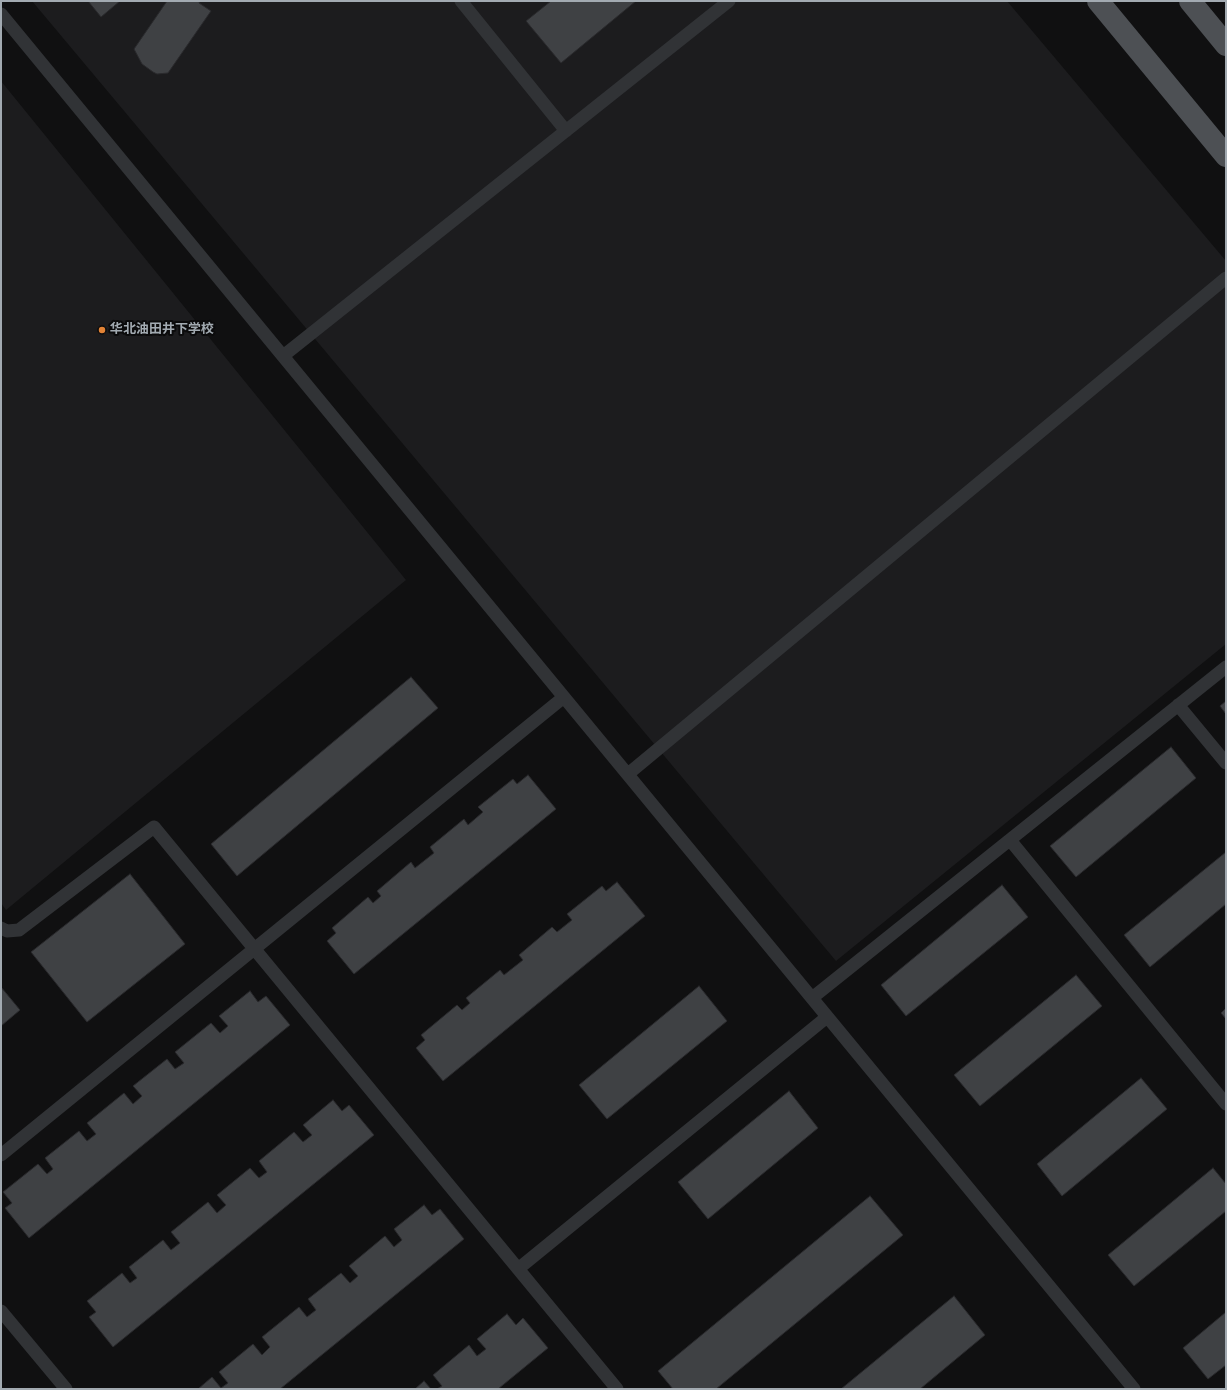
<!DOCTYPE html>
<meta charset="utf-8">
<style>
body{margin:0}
#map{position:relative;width:1227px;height:1390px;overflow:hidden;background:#101011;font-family:"Source Sans 3",sans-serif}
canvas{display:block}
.frame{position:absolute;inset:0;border:2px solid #a2aab1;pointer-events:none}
</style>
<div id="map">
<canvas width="1227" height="1390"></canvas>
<div class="frame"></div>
</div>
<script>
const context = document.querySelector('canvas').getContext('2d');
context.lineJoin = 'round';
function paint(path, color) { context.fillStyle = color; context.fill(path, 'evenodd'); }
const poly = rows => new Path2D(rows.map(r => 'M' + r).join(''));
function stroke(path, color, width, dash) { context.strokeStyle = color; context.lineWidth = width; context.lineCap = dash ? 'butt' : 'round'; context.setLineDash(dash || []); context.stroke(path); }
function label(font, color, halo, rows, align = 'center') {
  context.font = font + ' "Source Sans 3","Noto Sans SC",sans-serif'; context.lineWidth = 4; context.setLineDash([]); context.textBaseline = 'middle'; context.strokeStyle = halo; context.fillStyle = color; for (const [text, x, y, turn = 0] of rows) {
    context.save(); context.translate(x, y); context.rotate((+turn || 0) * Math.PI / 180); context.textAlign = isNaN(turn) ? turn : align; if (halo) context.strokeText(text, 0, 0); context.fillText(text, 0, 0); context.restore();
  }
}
const built = poly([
 [32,1,1007,1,1226,261,1226,644,836,961],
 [1,81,406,580,6,910,1,903]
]);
const building = poly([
 [88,1,120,1,101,17,88,1],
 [167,1,200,1,199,3,211,11,168,73,157,74,153,72,142,64,134,49,167,1],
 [551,1,636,1,561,63,526,21,551,1],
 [411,677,438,708,237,876,211,844,411,677],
 [1226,701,1226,714,1220,706,1226,701],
 [1171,747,1196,778,1076,877,1050,846,1171,747],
 [528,775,556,809,354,974,327,941,336,933,332,928,368,897,373,903,381,896,377,891,411,862,415,868,434,853,430,847,464,819,468,825,483,812,478,807,513,779,517,784,528,775],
 [1226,852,1226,904,1150,967,1124,935,1226,852],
 [130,874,185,944,87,1022,31,952,130,874],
 [617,882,645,916,443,1081,416,1048,425,1040,421,1035,457,1005,462,1010,470,1003,466,998,500,970,504,975,523,960,519,955,552,927,557,932,572,920,567,914,602,886,606,891,617,882],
 [1002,885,1028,917,906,1016,881,985,1002,885],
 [1076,975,1102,1006,980,1106,954,1075,1076,975],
 [699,986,727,1021,607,1119,579,1085,699,986],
 [1,987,20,1010,1,1026,1,987],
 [250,991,258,1002,266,996,290,1025,29,1238,5,1208,12,1203,3,1192,38,1164,47,1174,53,1169,45,1158,79,1131,87,1141,96,1134,87,1123,124,1093,133,1104,142,1096,133,1086,167,1059,175,1069,184,1063,175,1052,211,1023,220,1033,228,1026,219,1016,250,991],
 [1226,1008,1226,1019,1221,1013,1226,1008],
 [1141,1078,1167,1109,1062,1196,1037,1164,1141,1078],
 [789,1091,818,1128,708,1219,678,1182,789,1091],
 [333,1100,342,1111,349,1105,374,1135,113,1347,89,1317,96,1312,87,1301,122,1273,130,1283,137,1278,129,1267,163,1240,171,1250,180,1243,171,1232,208,1202,217,1213,226,1205,217,1195,250,1168,259,1178,267,1172,259,1161,294,1132,303,1142,312,1135,303,1125,333,1100],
 [1213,1168,1226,1184,1226,1211,1134,1286,1108,1255,1213,1168],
 [870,1196,903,1235,716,1389,673,1389,658,1371,870,1196],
 [424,1205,432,1215,440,1209,464,1239,280,1389,198,1389,212,1377,221,1388,228,1383,219,1372,253,1344,262,1355,270,1347,262,1337,299,1307,307,1317,316,1310,308,1299,341,1273,350,1283,358,1276,349,1266,385,1236,394,1247,402,1240,394,1229,424,1205],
 [954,1296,985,1335,920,1389,841,1389,954,1296],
 [1226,1312,1226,1365,1208,1379,1183,1348,1226,1312],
 [507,1314,516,1325,523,1318,548,1348,498,1389,437,1389,442,1386,433,1375,469,1345,477,1356,486,1349,477,1339,507,1314],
 [424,1381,431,1389,415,1389,424,1381]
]);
const lane = poly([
 [461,1,566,131],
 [1,14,1134,1389],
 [283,356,729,1],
 [1178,705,1226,763],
 [628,774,1226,278],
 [1010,840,1226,1104],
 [1,928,7,931,19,930,154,827,617,1389],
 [812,998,1226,667],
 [1,1155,564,697],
 [518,1269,827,1017],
 [1,1311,66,1389]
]);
const primary = poly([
 [1098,1,1226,156],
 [1190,1,1226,45]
]);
const markers = [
 [102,330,4,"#e28336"]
];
const poiNames = [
 ["华北油田井下学校",110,330]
];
paint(built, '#1c1c1e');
paint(building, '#3f4144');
stroke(building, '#2a2a2d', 1);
stroke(lane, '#313336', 13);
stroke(primary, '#4d5054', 22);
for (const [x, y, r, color] of markers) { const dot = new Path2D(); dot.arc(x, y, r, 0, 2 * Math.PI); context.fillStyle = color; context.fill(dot); stroke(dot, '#0b0b0c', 1.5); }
label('bold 13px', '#a2aab1', '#0b0b0c', poiNames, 'left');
</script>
